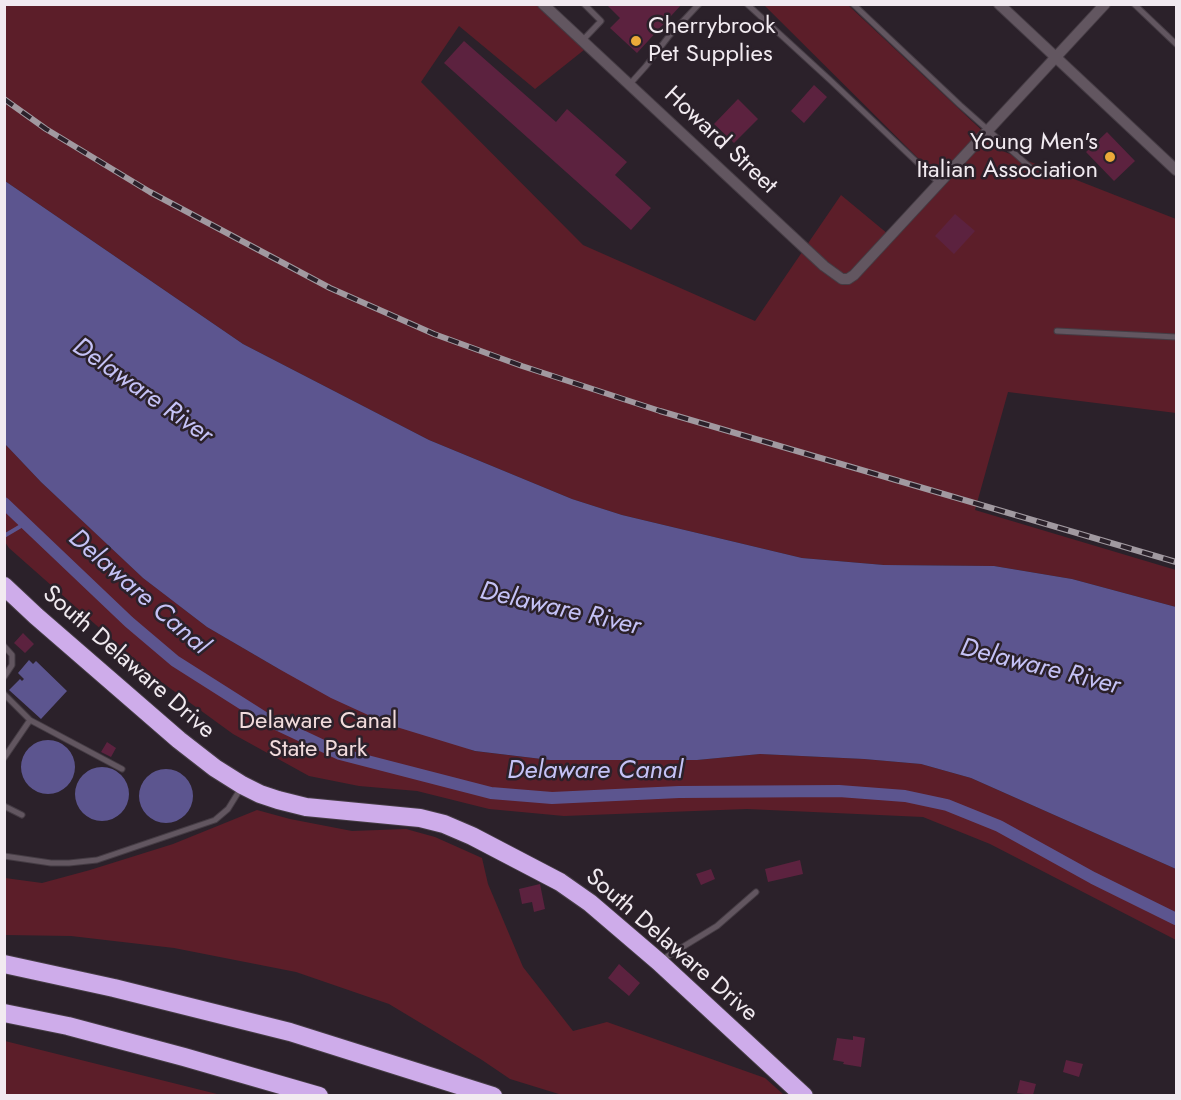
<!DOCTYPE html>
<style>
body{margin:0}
#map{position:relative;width:1181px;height:1100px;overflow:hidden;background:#2b212a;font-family:Jost,sans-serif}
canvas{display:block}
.frame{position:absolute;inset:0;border:6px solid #f1eaf0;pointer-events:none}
</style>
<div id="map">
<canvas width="1181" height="1100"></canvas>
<div class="frame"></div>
</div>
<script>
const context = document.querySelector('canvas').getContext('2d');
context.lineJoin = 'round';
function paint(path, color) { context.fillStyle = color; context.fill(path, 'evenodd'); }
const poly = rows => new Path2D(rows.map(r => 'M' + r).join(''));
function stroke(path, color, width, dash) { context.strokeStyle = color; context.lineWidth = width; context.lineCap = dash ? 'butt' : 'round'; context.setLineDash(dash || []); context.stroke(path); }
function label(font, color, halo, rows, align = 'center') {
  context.font = font + ' Jost,sans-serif'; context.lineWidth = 5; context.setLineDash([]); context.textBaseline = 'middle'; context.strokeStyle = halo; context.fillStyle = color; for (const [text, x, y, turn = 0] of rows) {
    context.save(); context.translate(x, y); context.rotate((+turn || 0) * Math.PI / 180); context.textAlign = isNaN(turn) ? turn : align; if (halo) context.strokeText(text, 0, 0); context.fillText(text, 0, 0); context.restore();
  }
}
const green = poly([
 [4,5,543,5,589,46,535,89,459,26,421,82,583,245,755,321,841,195,888,234,939,179,764,5,848,5,1005,152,1176,219,1176,413,1008,392,975,510,1176,570,1176,607,1072,579,994,566,884,565,802,558,622,515,572,499,429,440,243,344,5,181],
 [5,444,41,482,143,578,207,627,279,669,474,751,550,760,697,760,760,754,864,759,921,764,971,778,1176,869,1176,940,990,844,923,817,747,809,564,816,489,809,417,791,359,786,309,776,233,734,156,678,9,548,5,542],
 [257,810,290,819,352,831,406,829,435,837,482,858,488,884,523,967,573,1031,607,1022,765,1078,784,1095,562,1095,510,1079,482,1060,389,1004,296,972,174,948,71,936,5,935,5,878,42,883,90,870,173,844],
 [5,1041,221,1095,5,1095]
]);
const water = poly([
 [5,181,243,344,429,440,572,499,622,515,802,558,884,565,994,566,1072,579,1176,607,1176,869,971,778,921,764,864,759,760,754,697,760,550,760,475,751,390,725,331,698,279,669,207,627,143,578,41,482,5,444],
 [29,660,33,664,36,661,67,691,41,719,9,690,20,679,22,681,24,679,18,673],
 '21 767a27 27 0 1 1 54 0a27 27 0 1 1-54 0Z',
 '75 794a27 27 0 1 1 54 0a27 27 0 1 1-54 0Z',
 '139 796a27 27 0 1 1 54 0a27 27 0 1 1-54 0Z'
]);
const stream = poly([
 [4,536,26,523]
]);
const canal = poly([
 [4,503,129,622,175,661,268,720,340,754,491,793,552,798,679,792,839,791,905,796,947,805,999,826,1093,878,1176,919]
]);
const building = poly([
 [606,4,682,4,637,53,610,28,620,18],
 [464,41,556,122,567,109,627,162,615,175,651,208,631,230,444,63],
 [814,85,827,97,804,123,791,111],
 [738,99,758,119,734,143,714,124],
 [1107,132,1135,161,1114,181,1086,152],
 [955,214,975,231,954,254,935,236],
 [23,633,34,644,25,653,14,643],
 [107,742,116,748,111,757,101,752],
 [800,860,803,874,768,882,765,869],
 [711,869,715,879,701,885,696,874],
 [540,884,545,909,534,912,532,902,522,904,519,889],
 [619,964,640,983,629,996,608,978],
 [853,1036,865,1038,861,1067,843,1064,844,1062,833,1060,837,1038,853,1040],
 [1066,1060,1083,1064,1079,1077,1063,1072],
 [1020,1080,1036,1084,1033,1095,1017,1093]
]);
const lane = poly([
 [747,4,830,80,939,183],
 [853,4,960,105,1030,167],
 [1134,4,1176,44],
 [582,41,601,21,584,4],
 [629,85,646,66,669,36,699,4],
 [1057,331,1176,337],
 [4,646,12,655,12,665,4,677],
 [4,694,30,720,4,758],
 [30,720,122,769],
 [4,806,22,815],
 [4,856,51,863,69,863,97,860,215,820,228,809,241,788],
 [663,959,717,926,756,892]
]);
const street = poly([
 [543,4,824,266,842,279,848,279,854,275,1105,4],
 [999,4,1176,170]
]);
const highway = poly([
 [4,586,36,616,179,740,215,768,242,785,260,794,278,800,306,807,420,818,444,824,472,836,560,882,590,903,659,962,804,1096],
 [4,964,114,988,290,1032,493,1096],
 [4,1013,68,1026,184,1057,319,1096]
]);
const rail = poly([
 [4,99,46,129,150,192,330,288,434,334,522,366,660,411,1176,562]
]);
const markers = [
 [636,41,6,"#eba939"],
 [1110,157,6,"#eba939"]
];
const poiNames = [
 ["Cherrybrook",648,27],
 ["Pet Supplies",648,55],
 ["Young Men's",1098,143,"right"],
 ["Italian Association",1098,171,"right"]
];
const streetNames = [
 ["Howard Street",720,141,43],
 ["South Delaware Drive",128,663,41],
 ["South Delaware Drive",671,946,41]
];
const parkNames = [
 ["Delaware Canal",318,722],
 ["State Park",318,750]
];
const waterNames = [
 ["Delaware River",142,392,35],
 ["Delaware Canal",138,593,41],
 ["Delaware River",560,610,13],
 ["Delaware River",1040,668,14],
 ["Delaware Canal",595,772]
];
paint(green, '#5c1e29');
paint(water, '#5c558f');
stroke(stream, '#5c558f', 4);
stroke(canal, '#5c558f', 12);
paint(building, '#5c223f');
stroke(lane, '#453c44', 7);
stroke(street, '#453c44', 12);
stroke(highway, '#453c44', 20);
stroke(lane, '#625660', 5);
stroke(street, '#625660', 10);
stroke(highway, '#ceacea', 18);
stroke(rail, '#a199a0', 6);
stroke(rail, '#2b212a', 4, [11]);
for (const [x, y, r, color] of markers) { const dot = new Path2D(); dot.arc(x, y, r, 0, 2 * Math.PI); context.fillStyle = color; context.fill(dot); stroke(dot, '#2b212a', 2); }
label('24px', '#f1eaf0', '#2b212a', poiNames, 'left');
label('24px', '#f1eaf0', '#2b212a', streetNames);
label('24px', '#f1dbdc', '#2b212a', parkNames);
label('italic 26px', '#c5c2f6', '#2b212a', waterNames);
</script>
